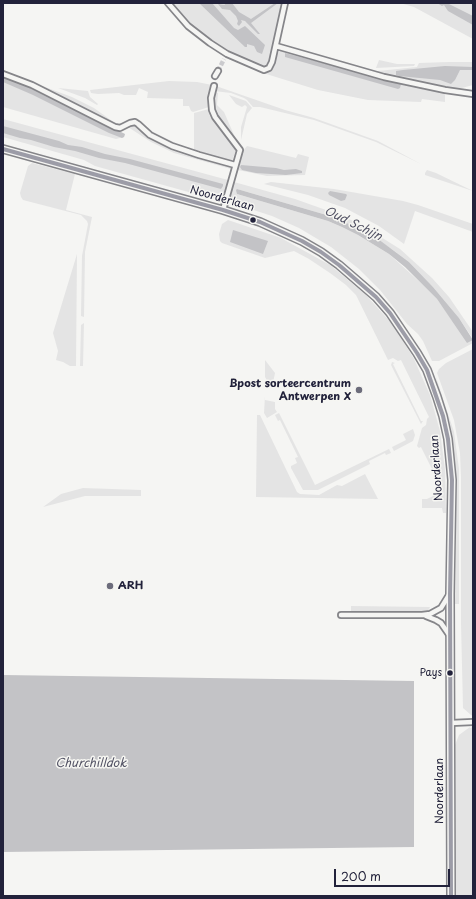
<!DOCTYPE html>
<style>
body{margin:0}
#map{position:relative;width:476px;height:899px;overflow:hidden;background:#f5f5f3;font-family:"Playpen Sans",sans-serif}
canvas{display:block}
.frame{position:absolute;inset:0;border:4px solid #22223b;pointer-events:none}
.scale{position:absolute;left:334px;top:869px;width:116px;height:18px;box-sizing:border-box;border:2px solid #22223b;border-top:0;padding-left:5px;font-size:12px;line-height:14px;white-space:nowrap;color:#22223b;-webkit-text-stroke:3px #f6f6f2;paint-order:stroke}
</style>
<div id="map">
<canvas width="476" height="899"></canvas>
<div class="frame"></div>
<div class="scale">200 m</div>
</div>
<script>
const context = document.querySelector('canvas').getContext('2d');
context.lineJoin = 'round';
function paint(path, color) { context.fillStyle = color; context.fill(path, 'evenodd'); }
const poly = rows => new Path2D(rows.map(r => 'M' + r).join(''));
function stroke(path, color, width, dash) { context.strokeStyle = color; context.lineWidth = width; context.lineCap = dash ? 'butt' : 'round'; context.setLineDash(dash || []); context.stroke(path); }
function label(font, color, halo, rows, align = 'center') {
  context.font = font + ' "Playpen Sans",sans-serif'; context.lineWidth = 3; context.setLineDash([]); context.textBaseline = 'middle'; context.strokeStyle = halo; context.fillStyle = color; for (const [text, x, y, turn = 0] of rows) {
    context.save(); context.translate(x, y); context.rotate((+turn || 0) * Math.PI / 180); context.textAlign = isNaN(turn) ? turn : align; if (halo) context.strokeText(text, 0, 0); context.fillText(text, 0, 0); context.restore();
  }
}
const green = poly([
 [169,3,283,3,270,62,268,66,263,68,225,51,203,36,183,19],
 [400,3,473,3,473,39,414,7],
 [282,50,445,92,445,102,422,99,421,102,368,100,318,90,263,73,271,69,275,56,280,51],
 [379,60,397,64,415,64,414,66,376,68],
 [449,62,473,62,473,85,458,89,448,89,378,73,378,71,417,67,419,63],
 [3,77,24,85,125,134,124,137,116,139,3,107],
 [169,81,197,82,212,85,209,107,193,112,191,111,189,106,183,106,183,99,147,98,148,92,139,88,136,95,124,95,119,93,98,94,91,93,90,90],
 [37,84,72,97,94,108,119,126,117,126,36,86],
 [216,86,285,110,314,118,378,141,421,164,376,142,314,120,260,107,253,107,247,100,244,98,231,93,214,91],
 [58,88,88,91,90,97,98,104,97,105,85,98],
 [215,92,218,93,217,105,224,112,238,144,217,117,214,111,213,99],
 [229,95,246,101,252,108,247,114,241,140,241,127,247,107,245,105,242,107,236,104],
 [209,109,211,113,236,148,236,150,232,161,205,154,194,150,194,113],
 [3,119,228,180,224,197,220,200,210,198,95,166,84,160,3,137],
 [132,124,138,126,146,136,154,140,190,155,232,166,231,169,174,153,151,142,128,127],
 [247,146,296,158,298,154,309,157,305,175,267,176,238,170,243,151],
 [32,163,75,174,66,210,92,217,85,252,84,317,81,316,82,256,88,224,87,221,81,215,23,200,21,197,20,193,28,166],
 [427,170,436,173,473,191,425,175,425,173],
 [234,182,295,199,340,215,360,224,400,249,432,278,449,297,473,332,473,339,459,318,433,287,409,262,393,250,361,229,330,216,237,189,237,194,328,221,342,227,358,235,389,254,422,284,437,299,452,320,473,340,473,343,439,361,432,361,423,341,418,334,407,324,380,290,359,269,331,247,299,228,272,216,232,203,230,198],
 [271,182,334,189,403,201,418,205,473,224,473,232,415,211,404,244,379,226,345,208,308,195,264,184],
 [228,220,281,238,330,265,365,294,394,326,414,359,430,395,440,431,445,470,446,513,443,513,442,508,422,508,422,499,427,499,435,495,438,489,436,484,439,483,421,447,419,448,417,446,422,428,426,425,427,419,429,417,401,360,398,361,393,358,388,360,356,295,346,285,330,273,309,259,294,251,265,258,222,243,220,241,219,234,222,224],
 [77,254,76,366,70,366,63,362,56,360,58,351,53,333],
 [84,323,83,366,80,366,81,325],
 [473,349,473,716,471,715,463,708,461,623,461,477,460,453,454,420,437,373,439,369,446,363],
 [265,360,275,373,273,383,268,382,265,377],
 [392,362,395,363,393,364,421,421,423,421,421,424,391,365],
 [436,377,454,432,459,469,459,604,455,604,456,485,454,457,448,423,437,384],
 [265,396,265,400,275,402,275,409,277,412,267,418,264,413],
 [279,413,315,485,389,449,391,453,386,455,385,453,369,461,370,464,318,490,303,490,291,468,291,466,297,463,295,458,298,457,280,420,278,421,275,415],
 [257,415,260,415,297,492,300,494,319,495,337,485,342,486,365,474,378,499,256,497],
 [413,429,415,435,413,441,394,451,392,447,406,440,403,434],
 [83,488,141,490,141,496,85,496,43,507,61,494],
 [351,606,430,607,428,611,421,613,351,612],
 [470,727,470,728,473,727,473,896,455,896,455,745,459,735]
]);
const water = poly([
 [199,3,212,3,234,28,238,30,245,26,265,45,262,54,257,52,254,46,247,44,247,47,245,47],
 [224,3,232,3,239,12,251,19,275,3,278,3,251,23,260,34,258,34,245,21,241,20,242,22,239,26,237,24,238,21,236,16,230,10,222,9,218,4,225,5],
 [437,3,447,3,473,16,473,25,448,11,444,5,442,6],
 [285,53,401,84,400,88,398,89,285,57],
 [445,66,473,67,473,70,460,70,455,80,451,84,440,80,399,76,396,75,396,71,403,70],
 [3,77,24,85,125,134,124,137,122,138,109,133,33,95,3,82],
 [3,126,59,141,68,145,82,147,105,154,130,159,223,184,223,186,221,189,125,163,99,158,75,151,54,147,31,140,20,138,3,133],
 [241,165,276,168,284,170,296,169,302,171,302,173,286,175,256,173,242,170,240,167],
 [237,189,330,216,361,229,378,239,409,262,433,287,459,318,473,340,467,343,437,299,405,267,389,254,358,235,342,227,328,221,237,194,236,190],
 [330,191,346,194,347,195,345,200,341,201,329,195,328,193],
 [233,230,268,241,263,254,230,242],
 [3,675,414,681,414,847,3,852]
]);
const minorTunnel = poly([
 [218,71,224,59]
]);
const minor = poly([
 [168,3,188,26,210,43,227,54,264,70,269,68,272,62,285,3],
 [276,46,384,77,445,90,473,94],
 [3,74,32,85,115,127,120,128,130,123,135,122,138,124,150,135,172,146,199,155,235,165],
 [215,76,218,71],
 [214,86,211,98,212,110,215,117,240,150,223,210],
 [341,615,422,615,430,614,441,608,449,595],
 [426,616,436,620,441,623,450,636],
 [451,723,473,722]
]);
const primary = poly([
 [3,149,223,210,260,222,302,241,321,252,339,265,376,297,390,313,417,353,427,370,437,397,443,416,448,439,452,480,450,594,451,896]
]);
const bus1 = poly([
 [3,149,223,210,260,222,302,241,321,252,339,265,376,297,390,313,417,353,427,370,443,416,448,439,452,480,450,594,451,896]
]);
const markers = [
 [253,220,3.5,"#22223b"],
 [359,390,4,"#6c6c7b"],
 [110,586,4,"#6c6c7b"],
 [450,673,3.5,"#22223b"]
];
const busNames = [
 ["Pays",442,673]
];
const streetNames = [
 ["Noorderlaan",222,199,16],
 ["Noorderlaan",437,468,-94],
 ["Noorderlaan",440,791,-90]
];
const poiNames = [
 ["Bpost sorteercentrum",351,384],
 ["Antwerpen X",351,397],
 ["ARH",118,586,"left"]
];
const waterNames = [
 ["Oud Schijn",353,224,26],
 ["Churchilldok",91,764]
];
paint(green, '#e4e4e4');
paint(water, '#c3c3c6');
stroke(minorTunnel, '#cbcbce', 4.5, [4.5, 2]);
stroke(minor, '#858589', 8);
stroke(primary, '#858589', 10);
stroke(minor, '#f5f5f3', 4.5);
stroke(primary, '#f5f5f3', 7);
stroke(bus1, '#9c9ca7', 4);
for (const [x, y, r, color] of markers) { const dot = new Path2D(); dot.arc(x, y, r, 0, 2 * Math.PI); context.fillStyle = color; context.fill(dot); stroke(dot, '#f6f6f2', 1.5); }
label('10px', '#22223b', '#f6f6f2', busNames, 'right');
label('11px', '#22223b', '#f6f6f2', streetNames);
label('bold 11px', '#22223b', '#f6f6f2', poiNames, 'right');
label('italic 12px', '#535365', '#f6f6f2', waterNames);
</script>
